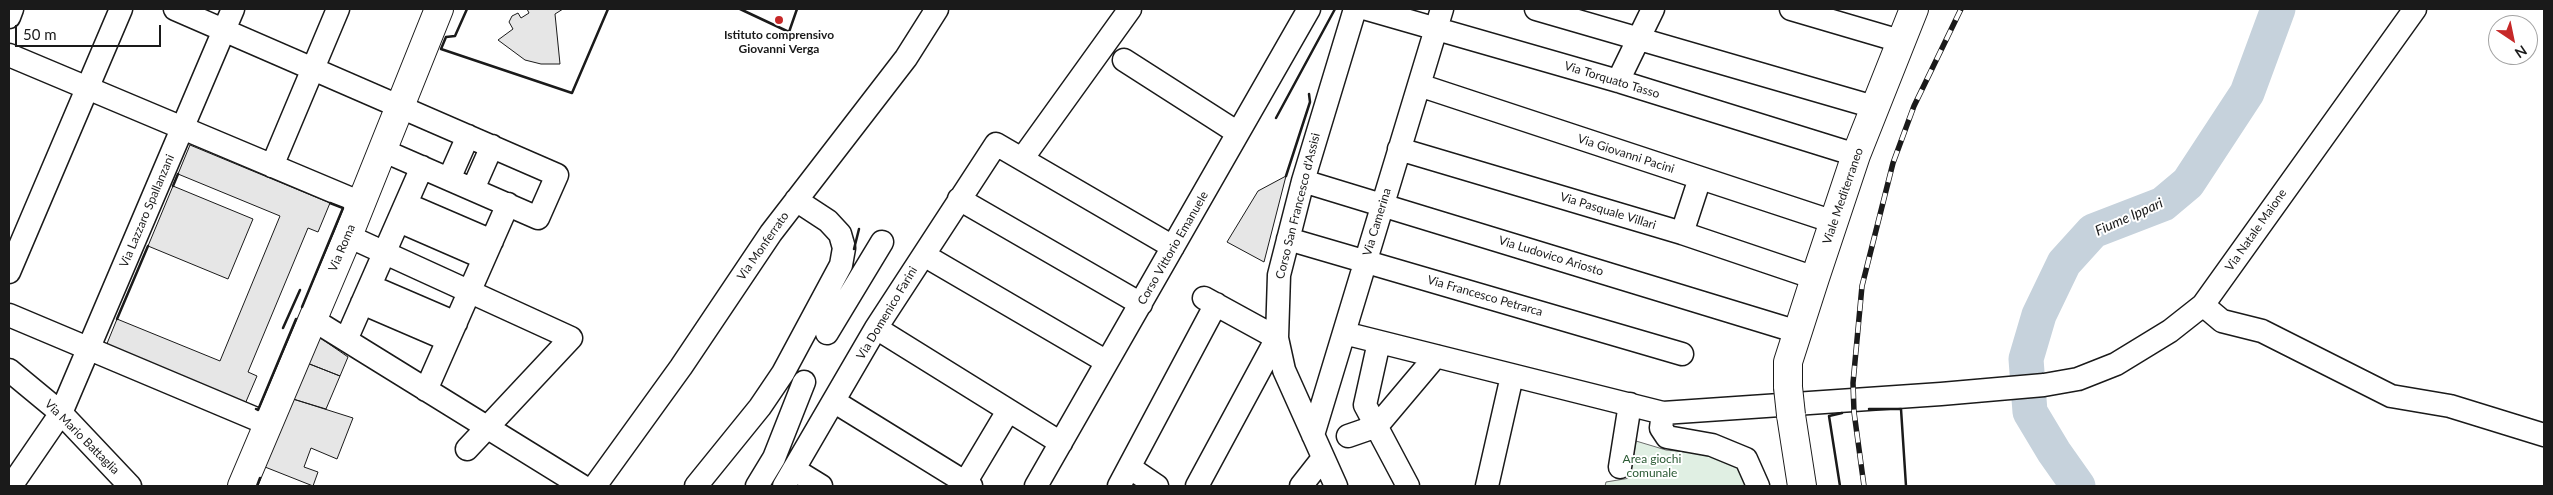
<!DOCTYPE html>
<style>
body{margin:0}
#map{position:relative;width:2553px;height:495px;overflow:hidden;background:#fff;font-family:Lato,sans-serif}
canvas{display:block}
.frame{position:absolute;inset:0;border:10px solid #1a1a1a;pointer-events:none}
.north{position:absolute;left:2488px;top:15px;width:50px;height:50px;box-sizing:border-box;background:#fff;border:1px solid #a3a3a3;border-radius:50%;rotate:146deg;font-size:14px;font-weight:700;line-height:20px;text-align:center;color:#1a1a1a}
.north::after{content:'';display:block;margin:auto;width:18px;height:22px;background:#c62828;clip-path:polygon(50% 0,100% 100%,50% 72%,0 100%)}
.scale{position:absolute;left:15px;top:25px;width:146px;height:22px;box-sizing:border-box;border:2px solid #1a1a1a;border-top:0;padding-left:6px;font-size:15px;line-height:18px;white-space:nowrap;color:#1a1a1a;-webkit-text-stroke:4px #fff;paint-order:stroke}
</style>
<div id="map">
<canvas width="2553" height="495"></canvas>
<div class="frame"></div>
<div class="north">N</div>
<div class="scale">50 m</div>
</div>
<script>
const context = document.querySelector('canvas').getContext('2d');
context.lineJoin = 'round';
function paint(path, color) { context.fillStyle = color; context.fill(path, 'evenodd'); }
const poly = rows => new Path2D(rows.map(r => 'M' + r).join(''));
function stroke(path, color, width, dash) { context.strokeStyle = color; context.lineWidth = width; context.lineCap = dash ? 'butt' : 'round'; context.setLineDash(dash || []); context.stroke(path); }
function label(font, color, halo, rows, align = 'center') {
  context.font = font + ' Lato,sans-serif'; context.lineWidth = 4; context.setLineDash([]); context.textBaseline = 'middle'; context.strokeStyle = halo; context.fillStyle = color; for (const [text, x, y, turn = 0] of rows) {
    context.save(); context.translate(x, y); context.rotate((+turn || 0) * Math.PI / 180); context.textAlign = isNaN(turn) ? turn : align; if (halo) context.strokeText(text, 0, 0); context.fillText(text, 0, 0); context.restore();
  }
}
const green = poly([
 [1636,441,1666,450,1708,454,1739,467,1748,486,1605,486,1606,482,1630,478,1636,441]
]);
const river = poly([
 [2078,486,2054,452,2030,412,2026,359,2039,315,2064,263,2093,231,2163,204,2188,183,2247,93,2278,9]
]);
const building = poly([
 [527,9,563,9,555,14,560,64,541,64,525,60,498,40,513,29,509,22,512,16,518,13,521,18,529,13,527,9],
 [190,145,330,203,318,232,308,228,248,372,257,376,245,404,106,346,117,319,220,361,280,216,178,174,190,145],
 [1286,176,1264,262,1227,242,1258,191,1286,176],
 [173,186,253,219,228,279,148,246,173,186],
 [319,337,348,357,340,376,307,363,319,337],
 [307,363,340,376,326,409,293,399,307,363],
 [293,399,353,418,337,459,311,448,304,467,318,472,313,486,265,467,293,399]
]);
const minor = poly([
 [175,9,557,175,538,218,382,150],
 [1367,9,1618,81,1856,155],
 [1536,9,1874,107],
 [1791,9,1900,41],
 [9,17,12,9],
 [9,55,361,203],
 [1124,60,1238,133],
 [1618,81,1653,9],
 [1419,85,1834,222],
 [1399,149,1682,233,1815,278],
 [1022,159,1130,9],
 [272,166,338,9],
 [449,179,468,136],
 [1303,181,1798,332],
 [473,189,492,146],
 [959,199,1141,304],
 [406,204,492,241],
 [399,221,484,258],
 [1682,233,1700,178],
 [348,236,571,338,467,449],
 [1288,239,1682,354],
 [934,261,1107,362],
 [9,272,121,9],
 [370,286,456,323],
 [362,303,448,340],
 [2203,305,2222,321,2262,331,2391,396,2450,406,2544,435],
 [9,315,268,424],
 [312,319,582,486],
 [876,328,1061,443],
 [827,333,882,242],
 [1344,333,1663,413,1941,394,2044,385,2078,379,2116,364,2170,331,2203,305,2415,9],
 [346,340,422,167],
 [1379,342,1365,405,1408,486],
 [9,370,61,413,130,486],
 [426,390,508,204],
 [835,402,971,486],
 [1663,413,1661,428,1667,437,1712,445,1746,459,1758,486],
 [1313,435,1442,9],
 [1348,436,1377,426,1436,356],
 [1129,467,1157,486],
 [1620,467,1630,404],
 [795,470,821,486],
 [965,483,1008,411],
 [11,486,61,413,233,9],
 [595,486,681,367,771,233,906,58,937,9],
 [696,486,760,407,783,373,841,265,844,248,840,234,828,221,796,200],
 [757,486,774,458,804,382],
 [784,486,876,328,996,144,1173,247],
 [1036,486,1309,9],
 [1119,486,1216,304],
 [1197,486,1277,338,1204,298],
 [1301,486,1323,458],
 [1336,486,1284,370,1277,338,1279,275,1303,181,1355,9],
 [1487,486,1512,376]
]);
const major = poly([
 [1788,387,1788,362,1815,278,1856,155,1914,9],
 [1791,415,1802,486],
 [242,486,348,236,439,9]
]);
const rail = poly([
 [1864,486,1854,412,1853,383,1862,286,1893,163,1914,106,1961,9]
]);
const majorBridge = poly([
 [1788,387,1791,415]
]);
const wall = poly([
 [467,9,455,36,446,37,441,49,572,93,608,9],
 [740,9,789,32,797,9],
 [1276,118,1335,9],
 [1286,176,1310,102,1309,94],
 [173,186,178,174],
 [854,249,859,229],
 [302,307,343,208,330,203],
 [117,319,148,246],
 [283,328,300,290],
 [256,409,258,410,296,319],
 [1869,409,1901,409,1906,486],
 [257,486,260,478],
 [1840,486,1829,416,1842,413]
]);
const markers = [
 [779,20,5,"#c62828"]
];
const poiNames = [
 ["Istituto comprensivo",779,35],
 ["Giovanni Verga",779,49]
];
const streetNames = [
 ["Via Torquato Tasso",1612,80,17],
 ["Via Giovanni Pacini",1626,154,18],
 ["Viale Mediterraneo",1843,196,-71],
 ["Corso San Francesco d'Assisi",1298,206,-76],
 ["Via Lazzaro Spallanzani",147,211,-67],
 ["Via Pasquale Villari",1608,211,17],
 ["Via Camerina",1377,222,-73],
 ["Via Natale Maione",2256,230,-55],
 ["Via Monferrato",763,246,-55],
 ["Via Roma",342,248,-67],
 ["Corso Vittorio Emanuele",1173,248,-60],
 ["Via Ludovico Ariosto",1551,256,17],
 ["Via Francesco Petrarca",1485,296,16],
 ["Via Domenico Farini",887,313,-59],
 ["Via Mario Battaglia",82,437,45]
];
const parkNames = [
 ["Area giochi",1652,459],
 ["comunale",1652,473]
];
const waterNames = [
 ["Fiume Ippari",2129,217,-24]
];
paint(green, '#e0efe3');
stroke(green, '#6a6a6a', 1);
stroke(river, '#c6d2dc', 35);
paint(building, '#e6e6e6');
stroke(building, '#1a1a1a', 1);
stroke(minor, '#1a1a1a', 25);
stroke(major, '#1a1a1a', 30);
stroke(minor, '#fff', 22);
stroke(major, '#fff', 28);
stroke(rail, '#1a1a1a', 5.5);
stroke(rail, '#fff', 4, [11]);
stroke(majorBridge, '#1a1a1a', 30, []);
stroke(majorBridge, '#fff', 28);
stroke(wall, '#1a1a1a', 2.5);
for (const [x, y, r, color] of markers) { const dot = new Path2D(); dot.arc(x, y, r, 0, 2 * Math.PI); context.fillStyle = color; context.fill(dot); stroke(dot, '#fff', 2); }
label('bold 12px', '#1a1a1a', '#fff', poiNames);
label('12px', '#1a1a1a', '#fff', streetNames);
label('12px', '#2b5a34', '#fff', parkNames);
label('italic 14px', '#1a1a1a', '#fff', waterNames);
</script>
